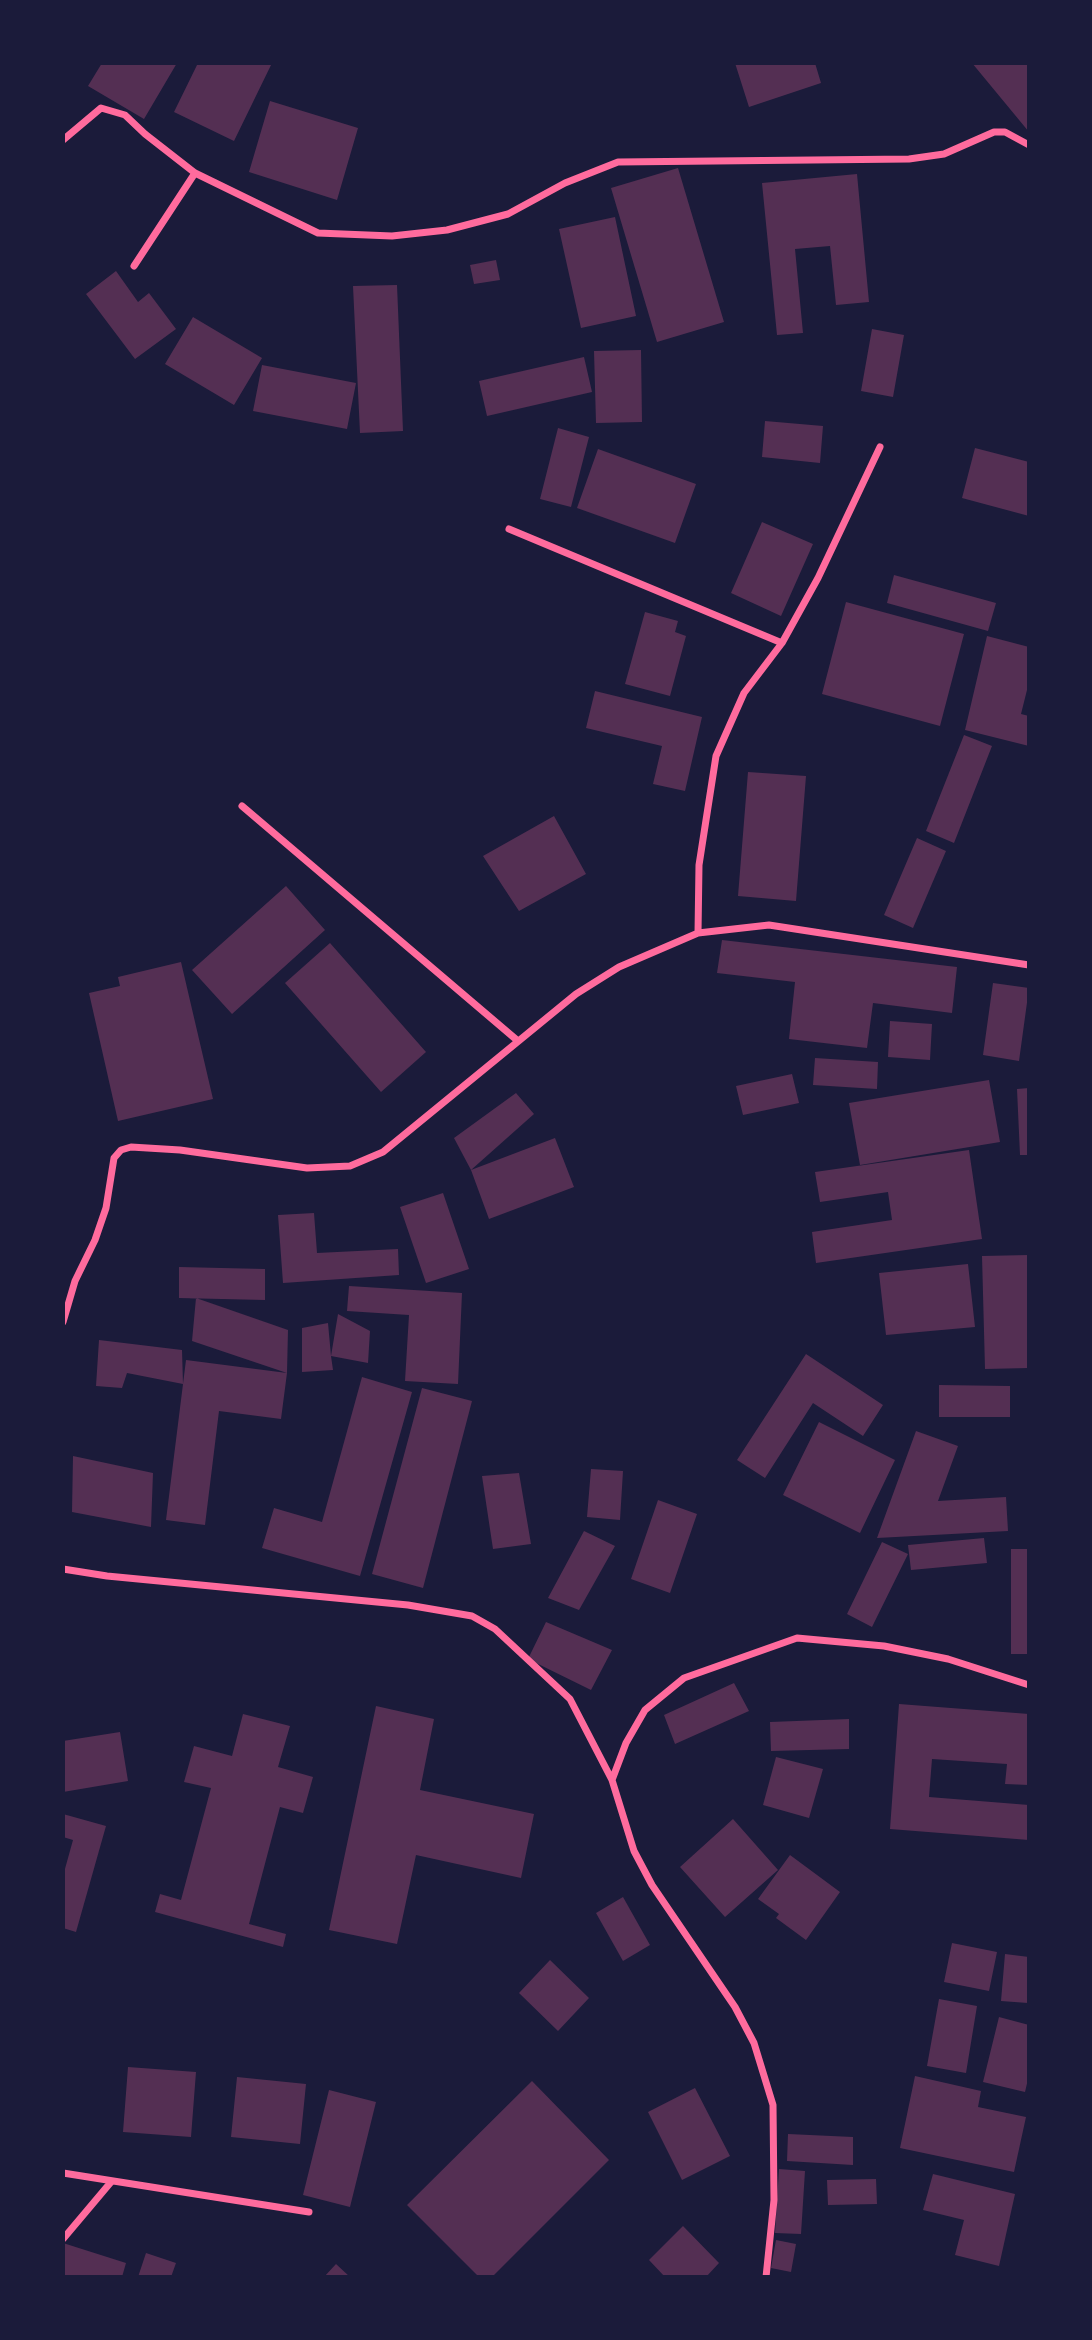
<!DOCTYPE html>
<style>
body{margin:0}
#map{position:relative;width:1092px;height:2340px;overflow:hidden;background:#1b1b3a;font-family:"Roboto Serif",serif}
canvas{display:block}
.frame{position:absolute;inset:0;border:65px solid #1b1b3a;pointer-events:none}
</style>
<div id="map">
<canvas width="1092" height="2340"></canvas>
<div class="frame"></div>
</div>
<script>
const context = document.querySelector('canvas').getContext('2d');
context.lineJoin = 'round';
function paint(path, color) { context.fillStyle = color; context.fill(path, 'evenodd'); }
const poly = rows => new Path2D(rows.map(r => 'M' + r).join(''));
function stroke(path, color, width, dash) { context.strokeStyle = color; context.lineWidth = width; context.lineCap = dash ? 'butt' : 'round'; context.setLineDash(dash || []); context.stroke(path); }
const building = poly([
 [102,63,177,63,144,119,88,86],
 [198,63,272,63,234,141,174,112],
 [735,63,815,63,821,83,749,107],
 [972,63,1029,63,1029,132],
 [270,101,358,128,337,200,249,172],
 [678,168,724,322,657,342,611,188],
 [857,174,869,302,836,305,830,246,795,249,803,333,777,335,762,183],
 [615,217,636,316,581,328,559,229],
 [496,260,500,280,474,284,470,265],
 [116,271,138,302,149,293,176,329,135,359,86,294],
 [397,285,403,431,360,433,353,286],
 [193,317,262,358,234,405,165,364],
 [872,329,904,335,893,397,861,391],
 [641,350,642,422,596,423,594,351],
 [584,357,592,392,487,416,479,381],
 [262,365,356,383,347,429,253,411],
 [765,421,823,426,820,463,762,457],
 [558,428,589,437,571,507,540,499],
 [975,448,1029,462,1029,516,962,498],
 [598,449,696,484,675,543,577,508],
 [762,522,813,544,781,616,731,593],
 [894,575,996,603,988,631,887,603],
 [846,602,964,634,940,726,822,694],
 [645,612,678,621,675,632,686,636,670,696,625,684],
 [987,636,1029,647,1029,690,1027,690,1021,714,1029,716,1029,746,965,730],
 [595,691,702,717,685,791,653,784,662,746,586,728],
 [964,735,992,746,954,843,926,831],
 [748,772,806,776,796,901,738,896],
 [554,816,586,874,519,911,483,856],
 [917,838,946,851,913,928,884,915],
 [286,886,325,930,232,1014,192,970],
 [722,940,957,967,952,1013,873,1003,867,1048,789,1039,795,982,717,973],
 [330,943,426,1052,381,1092,285,983],
 [181,962,213,1099,118,1121,89,993,120,986,118,977],
 [993,983,1029,988,1019,1061,983,1055],
 [890,1021,932,1024,930,1060,888,1057],
 [815,1058,878,1062,877,1089,813,1085],
 [792,1074,799,1103,743,1115,736,1086],
 [989,1080,1000,1142,860,1165,849,1103],
 [1029,1088,1029,1155,1020,1155,1017,1089],
 [516,1093,534,1114,471,1170,454,1138],
 [555,1138,574,1187,489,1219,471,1170],
 [969,1150,982,1239,816,1263,812,1232,892,1220,888,1192,820,1202,815,1172],
 [443,1193,469,1269,426,1283,400,1207],
 [314,1213,317,1253,398,1249,399,1275,283,1283,278,1215],
 [1029,1255,1029,1368,985,1369,982,1256],
 [968,1264,975,1327,886,1335,879,1273],
 [179,1267,265,1269,265,1300,179,1298],
 [349,1286,462,1293,458,1384,405,1381,409,1315,347,1311],
 [196,1298,288,1330,287,1373,192,1341],
 [338,1314,370,1331,368,1363,331,1356,333,1370,302,1372,302,1328,328,1323,331,1356],
 [99,1340,182,1350,183,1384,127,1373,122,1388,96,1386],
 [806,1354,883,1405,863,1436,813,1403,765,1478,737,1460],
 [186,1360,287,1373,281,1419,219,1411,205,1525,166,1520],
 [362,1377,412,1392,360,1576,262,1548,274,1508,322,1522],
 [939,1385,1010,1386,1010,1417,939,1417],
 [422,1388,472,1401,423,1588,372,1574],
 [819,1422,895,1460,860,1533,783,1495],
 [916,1431,958,1446,938,1501,1006,1497,1008,1531,877,1538],
 [73,1456,153,1473,151,1527,72,1512],
 [591,1469,623,1471,620,1520,587,1517],
 [519,1473,531,1544,493,1549,482,1476],
 [658,1500,697,1514,670,1593,631,1579],
 [584,1531,615,1546,579,1610,548,1598],
 [984,1538,987,1563,911,1570,908,1545],
 [882,1542,908,1554,872,1627,847,1614],
 [1011,1549,1029,1549,1029,1654,1011,1654],
 [546,1622,612,1650,591,1690,528,1659],
 [734,1683,749,1711,675,1744,664,1715],
 [899,1704,1029,1714,1029,1785,1005,1784,1007,1764,932,1759,929,1797,1029,1805,1029,1840,890,1829],
 [376,1706,434,1719,420,1790,534,1814,521,1878,416,1855,397,1944,329,1930],
 [243,1714,290,1726,278,1767,313,1777,303,1813,280,1807,249,1924,286,1934,283,1947,155,1912,160,1894,181,1900,211,1788,184,1782,194,1746,232,1756],
 [849,1719,849,1749,771,1751,770,1722],
 [120,1732,128,1781,63,1792,63,1741],
 [776,1757,823,1769,809,1818,763,1805],
 [63,1814,106,1826,76,1932,63,1928,63,1876,73,1840,63,1837],
 [733,1819,778,1870,725,1917,680,1867],
 [790,1855,840,1892,806,1940,776,1918,779,1914,758,1899],
 [623,1897,650,1945,623,1961,596,1913],
 [952,1943,997,1952,989,1991,944,1982],
 [1005,1954,1029,1957,1028,2003,1001,2001],
 [550,1960,589,1998,558,2031,519,1993],
 [939,1999,977,2006,966,2073,927,2066],
 [999,2017,1029,2025,1029,2075,1025,2092,983,2082],
 [128,2067,196,2072,191,2137,123,2132],
 [915,2076,981,2091,978,2107,1026,2117,1014,2172,900,2148],
 [237,2077,306,2084,300,2144,231,2137],
 [532,2081,609,2160,492,2277,479,2277,407,2205],
 [695,2088,730,2156,682,2180,648,2112],
 [329,2090,376,2102,350,2207,303,2195],
 [788,2134,853,2137,853,2165,787,2161],
 [779,2169,805,2171,801,2234,775,2233],
 [933,2174,1015,2194,999,2266,955,2255,964,2220,923,2210],
 [876,2179,877,2204,828,2205,827,2180],
 [683,2226,719,2263,706,2277,665,2277,649,2260],
 [776,2240,796,2244,791,2272,771,2268],
 [63,2243,126,2263,122,2277,63,2277],
 [146,2253,176,2263,171,2277,138,2277],
 [336,2264,350,2277,324,2277]
]);
const minor = poly([
 [63,140,101,108,125,115,145,134,195,173,318,233,392,236,447,230,508,214,565,183,618,162,909,159,944,154,994,132,1005,132,1029,145],
 [134,266,195,173],
 [509,529,782,643],
 [242,806,518,1041],
 [698,933,699,865,716,756,744,693,782,643,818,578,880,447],
 [63,1322,75,1281,95,1240,106,1208,114,1158,121,1150,131,1147,180,1150,307,1168,350,1166,383,1152,576,994,619,967,698,933,769,925,1029,965],
 [63,1569,107,1576,408,1605,472,1616,495,1629,570,1699,612,1780],
 [63,2173,309,2212],
 [63,2239,111,2182],
 [766,2277,774,2200,773,2105,754,2043,735,2007,652,1885,634,1851,612,1780,626,1743,645,1710,684,1678,797,1638,884,1646,948,1659,1029,1685]
]);
paint(building, '#542f53');
stroke(minor, '#ff6b9d', 7);
</script>
